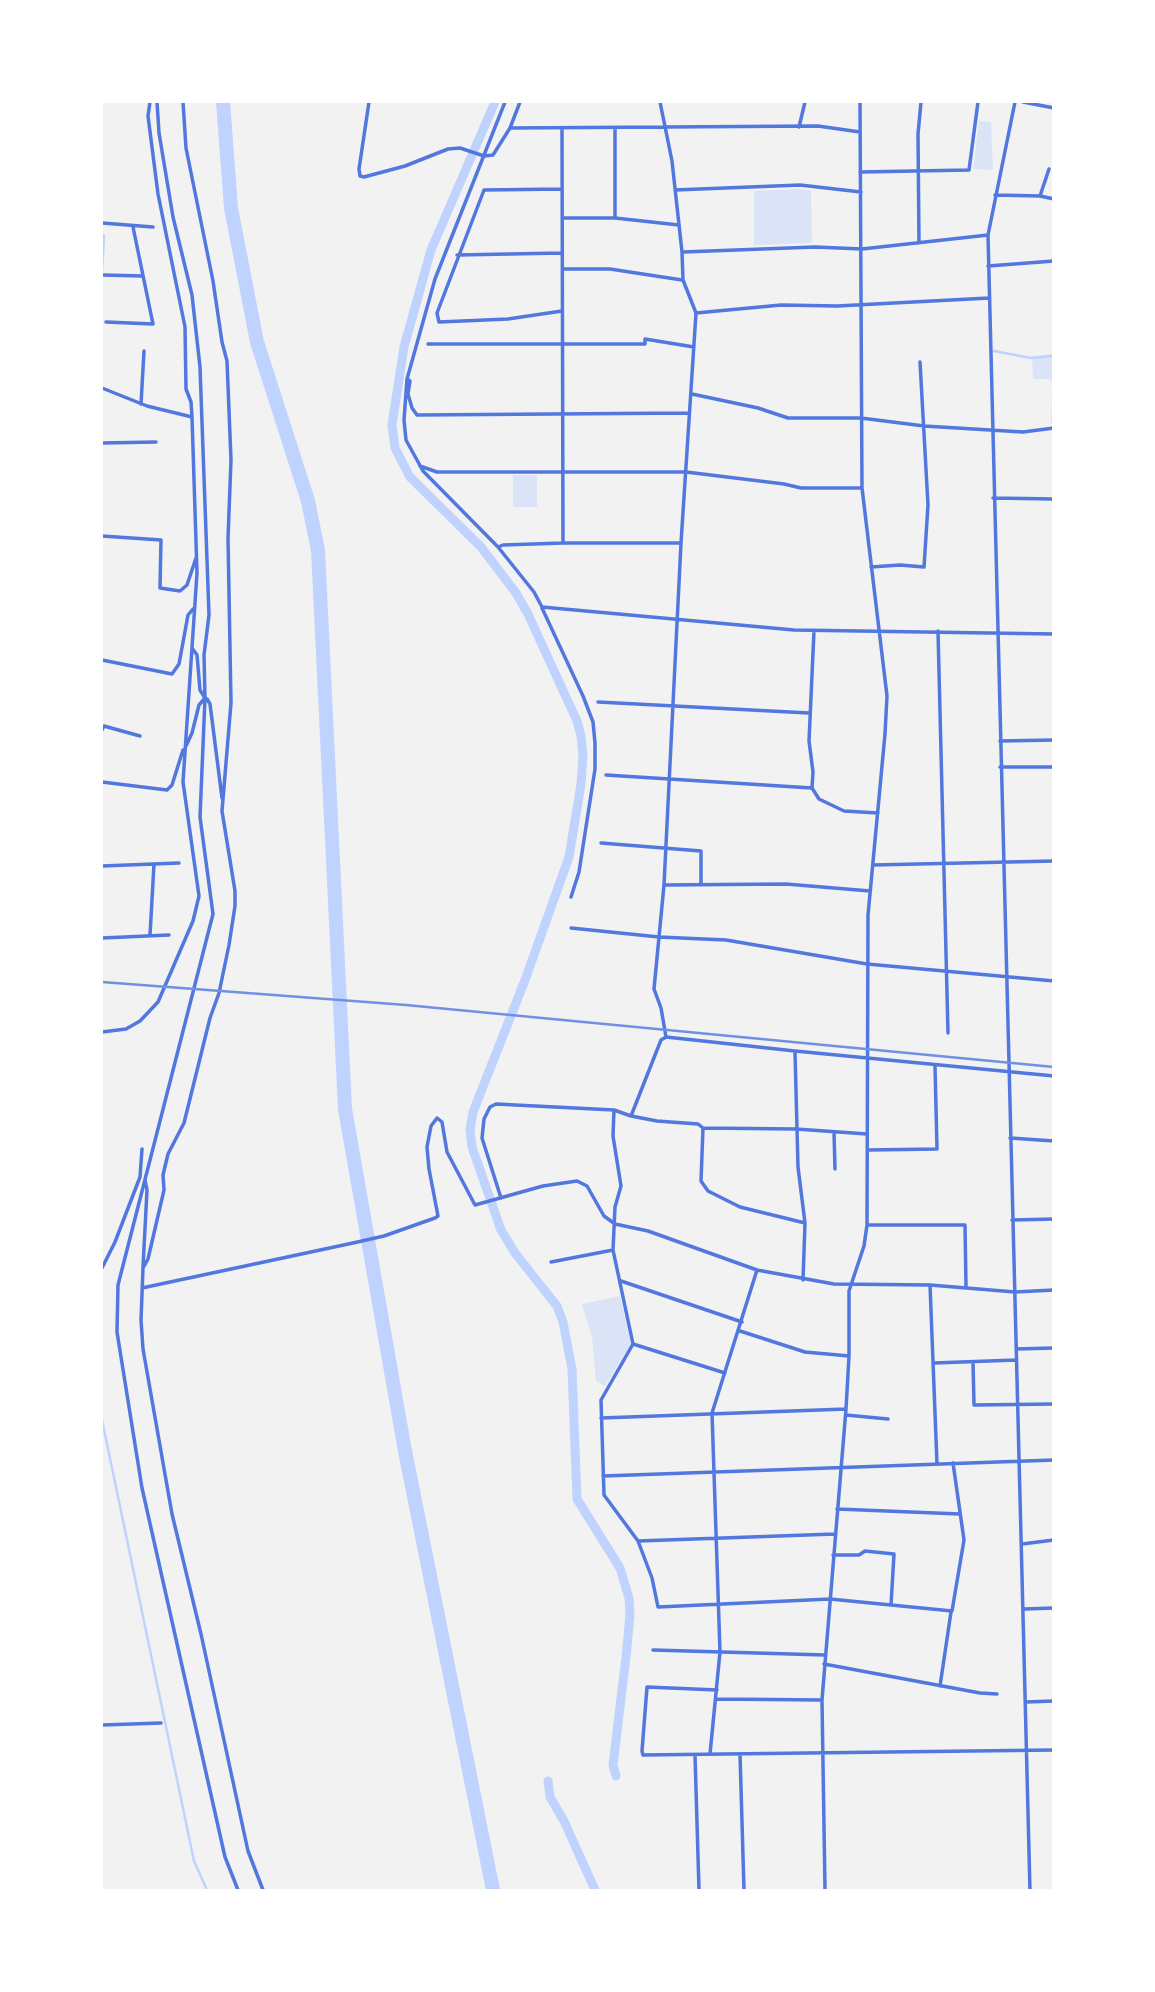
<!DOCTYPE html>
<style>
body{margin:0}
#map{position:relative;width:1155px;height:1992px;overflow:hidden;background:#f2f2f2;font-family:"Nunito Sans",sans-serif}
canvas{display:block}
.frame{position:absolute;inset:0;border:103px solid #fff;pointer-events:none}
</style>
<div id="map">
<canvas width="1155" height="1992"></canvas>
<div class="frame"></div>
</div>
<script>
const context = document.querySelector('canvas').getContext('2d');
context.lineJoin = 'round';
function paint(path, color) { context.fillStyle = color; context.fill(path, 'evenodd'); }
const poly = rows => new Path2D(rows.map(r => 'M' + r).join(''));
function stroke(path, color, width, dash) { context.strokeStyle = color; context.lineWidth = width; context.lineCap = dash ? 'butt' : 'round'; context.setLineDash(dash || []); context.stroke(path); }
const green = poly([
 [979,121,991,122,993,170,973,169],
 [799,189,811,190,812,243,754,245,754,191],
 [1053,354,1054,424,1051,424,1052,382,1048,379,1033,379,1032,356],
 [513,475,537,475,537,507,513,507],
 [620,1296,631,1344,605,1386,596,1381,592,1337,582,1304]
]);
const stream = poly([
 [102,234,104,236,102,272],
 [994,351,1031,358,1054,356],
 [102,1420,189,1837,194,1861,207,1890]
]);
const canal = poly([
 [495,102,431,250,404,347,392,425,395,448,410,477,481,547,516,593,528,614,577,721,581,736,583,755,581,784,569,857,525,980,473,1112,470,1130,472,1147,501,1230,515,1253,557,1306,563,1322,572,1369,577,1499,620,1568,629,1598,630,1615,626,1657,613,1765,616,1776],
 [548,1781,550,1797,564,1821,595,1890]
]);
const river = poly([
 [223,102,231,208,257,342,308,501,318,550,345,1109,405,1451,493,1890]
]);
const minor = poly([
 [157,102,159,133,173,217,192,295,200,367,209,615,204,655,205,698,200,817,213,914,118,1285,117,1332,142,1488,225,1857,238,1890],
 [183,102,186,148,213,281,222,342,227,361,231,460,228,538,231,703,222,811,235,891,235,906,229,945,219,993,210,1018,184,1123,168,1154,163,1175,164,1190,148,1259,143,1268,141,1320,143,1349,172,1514,201,1634,248,1851,263,1890],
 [369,102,359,169,360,176,364,177,405,166,448,149,460,148,484,156,493,155,510,128,520,102],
 [505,102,435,279,407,379,404,420,406,440,423,471,498,547,534,592,542,607,794,630,1054,634],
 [1015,102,988,235,1030,1890],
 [1023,102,1054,108],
 [799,127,805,102],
 [510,128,818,126,860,132],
 [562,128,563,543,681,543],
 [860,172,969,170,978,102],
 [562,189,484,190,437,313,439,322,508,319,562,311],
 [675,190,800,185,861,192],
 [995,195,1040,196,1054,199],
 [1040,196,1049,169],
 [562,218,615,218,679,225],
 [615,218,615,128],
 [102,223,153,227],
 [919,243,918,134,921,102],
 [683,252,815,247,862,249,988,235],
 [457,255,562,253],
 [988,266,1054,261],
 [563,269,610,269,682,280],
 [102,275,143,276],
 [696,313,781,305,837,306,989,298],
 [106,322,153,324,133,227],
 [428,344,645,344,645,339,694,347],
 [407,379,410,381,408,394,412,408,417,415,689,413],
 [102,388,147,406,192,417],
 [692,394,758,408,788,418,861,418,924,426,1023,432,1054,428],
 [141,404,144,351],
 [102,443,156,442],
 [420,466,437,472,686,472,784,484,801,488,861,488],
 [993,498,1054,499],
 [102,536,161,540,160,588,180,591,187,585,196,558],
 [498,547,503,545,563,543],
 [871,567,900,565,924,567,928,505,920,362],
 [542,608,583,696,593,722,595,743,595,769,579,872,571,897],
 [938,631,948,1033],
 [102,660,172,674,179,664,188,615,193,609],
 [207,699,210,704,222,798],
 [598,702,809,713],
 [102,730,104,726,140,736],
 [1000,741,1054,740],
 [186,746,192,733,199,705,205,698,200,690,197,655,192,648],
 [1000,767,1054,767],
 [606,775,812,788,819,799,844,811,878,813],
 [102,782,167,790,172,785,183,750],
 [812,788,813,772,809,741,814,631],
 [601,843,701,851,701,885],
 [873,865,1054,861],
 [102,866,179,863],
 [664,885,786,884,870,891],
 [571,928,659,937,726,940,867,964,1054,981],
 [150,935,154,864],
 [102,938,169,935],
 [102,1032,126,1029,140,1021,158,1002,193,921,199,896,183,782,197,573,192,417,191,402,186,389,185,327,158,194,148,116,150,102],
 [666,1037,795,1051,1054,1076],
 [795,1052,798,1167,805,1223,803,1280],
 [614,1110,613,1136,621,1186,615,1207,613,1250,633,1344,601,1400,604,1495,638,1541,652,1578,658,1607,830,1599,952,1611,964,1540,953,1463],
 [631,1116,661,1040,666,1037,661,1008,654,989,664,885,681,543,696,313,683,280,682,252,672,161,660,102],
 [834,1132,835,1169],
 [1010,1138,1054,1141],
 [868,1150,937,1149,935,1066],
 [501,1198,482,1138,484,1119,490,1107,496,1104,614,1110,631,1116,657,1121,698,1124,703,1128],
 [1012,1220,1054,1219],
 [805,1223,740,1207,708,1191,701,1181,703,1128,796,1129,867,1134],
 [868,1225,965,1225,966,1286],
 [551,1262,613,1250],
 [143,1267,147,1190,145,1180],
 [102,1268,115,1242,140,1177,142,1149],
 [621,1281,742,1322],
 [930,1285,937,1464],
 [142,1288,353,1243,384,1236,435,1218,438,1216,429,1169,427,1147,431,1126,437,1118,442,1122,447,1152,475,1205,543,1186,577,1181,587,1186,604,1216,615,1224,648,1231,757,1270,834,1284,930,1285,1015,1292,1054,1290],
 [740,1331,805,1352,849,1356],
 [633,1344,725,1373],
 [1016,1349,1054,1348],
 [973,1362,974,1405,1054,1404],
 [934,1363,1016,1360],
 [846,1415,888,1419],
 [601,1418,846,1409],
 [603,1476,1054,1460],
 [837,1509,960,1514],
 [638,1541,835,1534],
 [1022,1544,1054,1540],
 [833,1555,859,1555,865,1551,894,1554,891,1605],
 [1024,1609,1054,1608],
 [653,1650,825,1655],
 [824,1664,980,1693,997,1694],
 [940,1686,951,1612],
 [717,1690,647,1687,642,1751,643,1755,1054,1750],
 [716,1699,822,1700],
 [1026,1702,1054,1701],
 [102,1725,161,1723],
 [710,1754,720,1652,712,1413,757,1270],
 [740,1754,744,1890],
 [695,1755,699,1890],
 [825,1890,822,1700,846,1409,849,1356,849,1291,864,1246,867,1225,868,915,885,734,887,696,862,488,860,102]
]);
const rail = poly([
 [102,982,406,1005,1054,1067]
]);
paint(green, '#dbe4f7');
stroke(stream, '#bfd3fe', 2.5);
stroke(canal, '#bfd3fe', 9);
stroke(river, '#bfd3fe', 14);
stroke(minor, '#5277de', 3.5);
stroke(rail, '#7290e2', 2.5);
</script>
